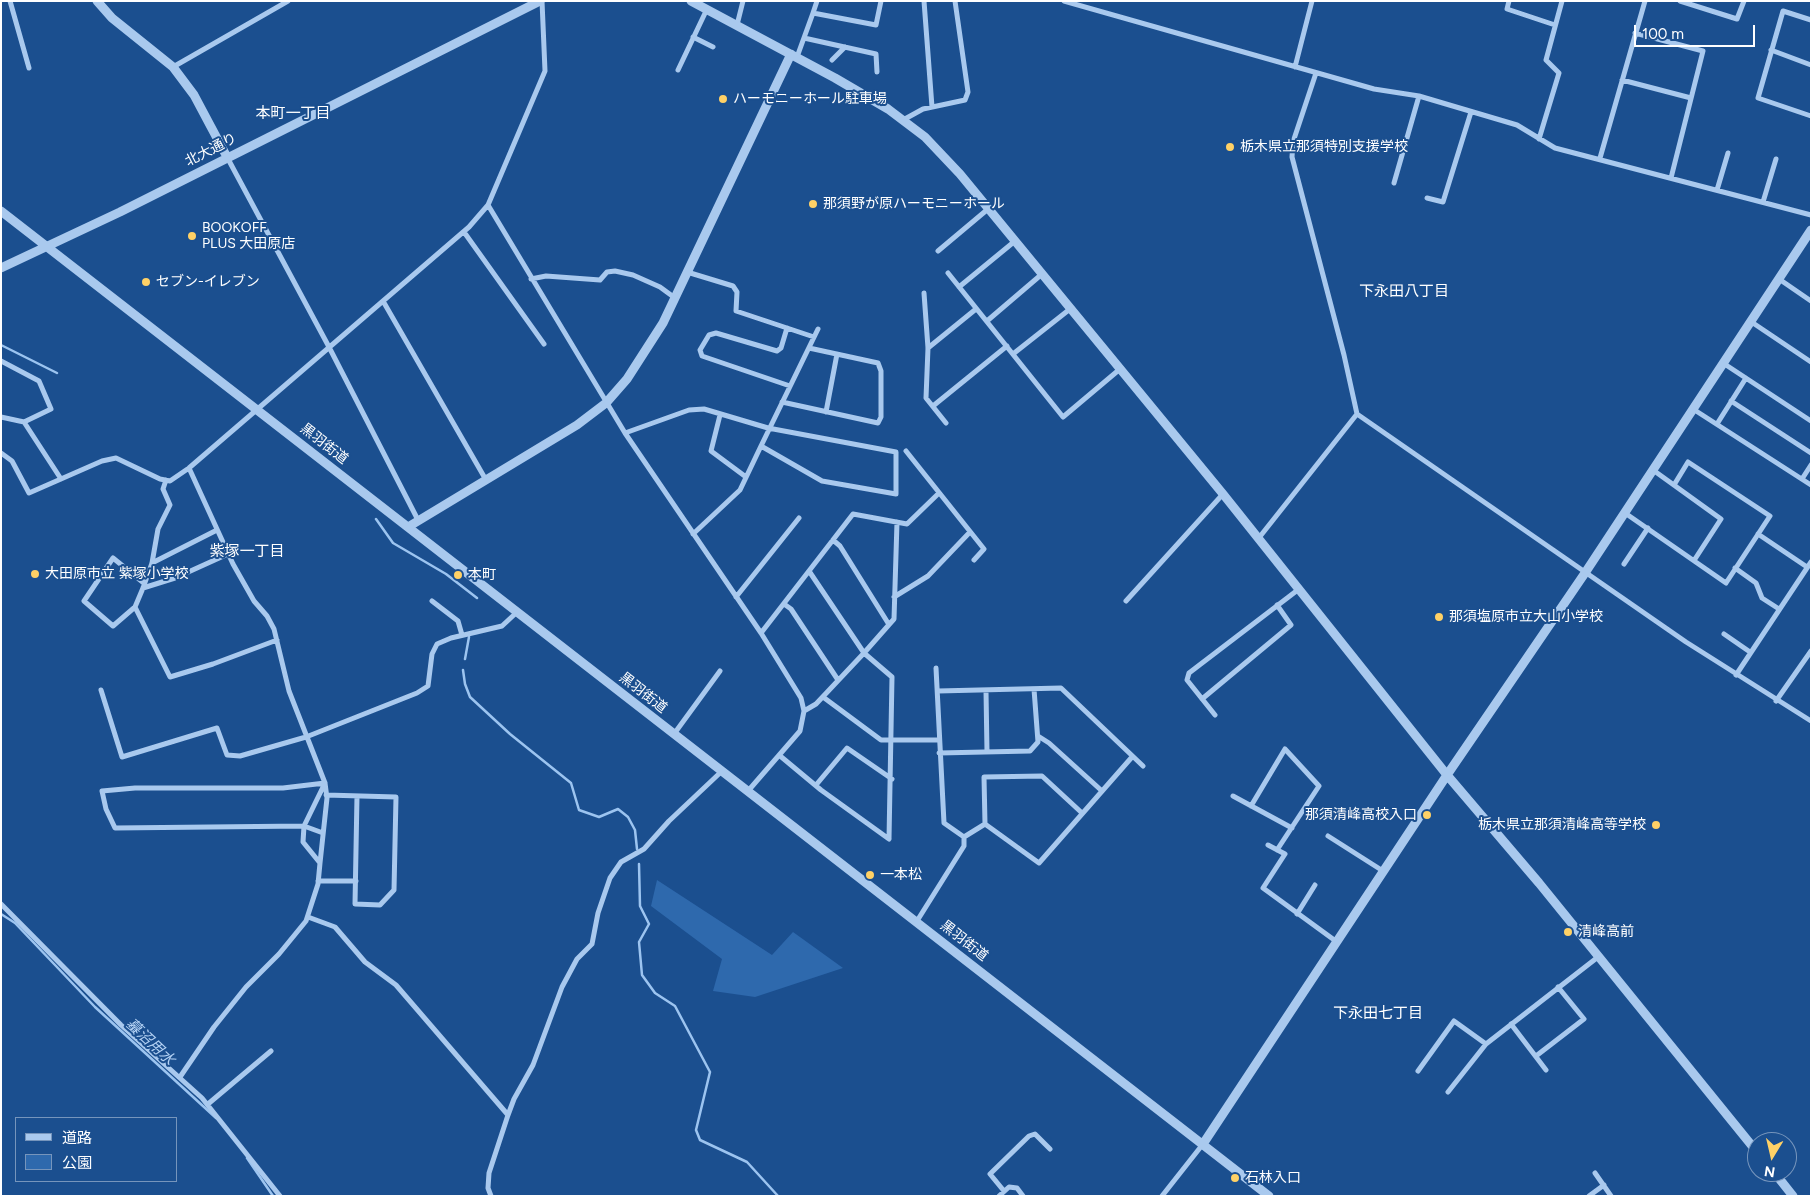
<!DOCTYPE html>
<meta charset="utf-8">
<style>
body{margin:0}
#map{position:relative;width:1812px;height:1197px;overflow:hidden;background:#1b4f8f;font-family:Figtree,"Noto Sans JP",sans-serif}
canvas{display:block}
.frame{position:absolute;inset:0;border:2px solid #fff;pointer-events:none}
.legend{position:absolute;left:15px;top:1117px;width:162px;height:65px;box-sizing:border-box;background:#1b4f8f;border:1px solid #7695bc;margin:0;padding:6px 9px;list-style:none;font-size:15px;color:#fff}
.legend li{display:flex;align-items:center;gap:10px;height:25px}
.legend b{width:25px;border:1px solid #7695bc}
.north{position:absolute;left:1747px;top:1132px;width:50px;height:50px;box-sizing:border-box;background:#1b4f8f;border:1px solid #7695bc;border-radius:50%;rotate:189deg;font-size:14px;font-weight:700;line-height:20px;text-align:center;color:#fff}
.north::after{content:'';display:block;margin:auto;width:18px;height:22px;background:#ffd166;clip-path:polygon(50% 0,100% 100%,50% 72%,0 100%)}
.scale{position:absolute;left:1634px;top:25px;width:121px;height:22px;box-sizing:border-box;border:2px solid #fff;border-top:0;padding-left:6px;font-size:15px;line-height:18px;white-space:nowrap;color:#fff;-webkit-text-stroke:4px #1b4f8f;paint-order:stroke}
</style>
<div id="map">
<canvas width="1812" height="1197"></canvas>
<div class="frame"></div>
<ul class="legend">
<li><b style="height:6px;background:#a9c9ee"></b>道路</li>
<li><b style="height:14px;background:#2e69ad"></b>公園</li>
</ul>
<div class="north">N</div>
<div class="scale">100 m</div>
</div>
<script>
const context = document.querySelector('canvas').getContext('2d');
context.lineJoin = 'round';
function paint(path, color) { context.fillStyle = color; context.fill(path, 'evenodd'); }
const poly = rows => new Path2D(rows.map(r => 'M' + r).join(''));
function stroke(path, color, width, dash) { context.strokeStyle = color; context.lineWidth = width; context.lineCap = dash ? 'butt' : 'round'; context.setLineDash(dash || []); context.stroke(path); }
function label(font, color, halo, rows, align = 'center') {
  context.font = font + ' Figtree,"Noto Sans JP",sans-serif'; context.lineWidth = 4; context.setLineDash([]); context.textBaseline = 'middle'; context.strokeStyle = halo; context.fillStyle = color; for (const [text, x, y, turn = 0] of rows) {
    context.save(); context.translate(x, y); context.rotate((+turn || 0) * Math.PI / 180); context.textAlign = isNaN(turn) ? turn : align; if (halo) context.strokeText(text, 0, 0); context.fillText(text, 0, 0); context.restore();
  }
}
const green = poly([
 [657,880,772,955,793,932,843,968,755,997,713,991,722,959,651,906]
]);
const stream = poly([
 [1,345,57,373],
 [376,519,393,543,446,574,477,598],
 [465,659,469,637],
 [463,670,465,684,470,697,510,734,571,783,579,810,599,817,618,809,628,817,635,830,637,849],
 [639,864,640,906,649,924,639,942,642,975,655,993,675,1006,710,1072,696,1130,700,1140,747,1162,778,1196],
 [1,914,15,923,95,1007,216,1118],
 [247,1158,273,1196]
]);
const minor = poly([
 [10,1,29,68],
 [924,1,932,107],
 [1064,1,1374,89,1419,96,1517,125,1555,148,1811,215],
 [1509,1,1507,9,1555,25],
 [1680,1,1737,19,1744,1],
 [813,13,817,1],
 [1811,20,1783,11,1758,98,1811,116],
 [737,25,743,1],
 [1635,33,1703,51,1671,178],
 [693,37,713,47],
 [804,38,876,54,877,72],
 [1771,50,1811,65],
 [797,57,813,13,876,25,881,1],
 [832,60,845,47],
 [173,67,288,1],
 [1295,67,1312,1],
 [678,70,707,9],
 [1316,73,1293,142,1292,157,1344,355,1357,414,1686,642,1811,721],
 [1622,80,1691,98],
 [903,120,923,109,965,100,968,92,955,1],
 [1539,139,1559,73,1546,60,1562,1],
 [227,157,329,347,418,520],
 [1600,158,1645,1],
 [1394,183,1419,96],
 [1717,190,1728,153],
 [1427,198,1443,202,1471,112],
 [1763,202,1776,159],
 [488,205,625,433,761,633,801,698,804,711,800,731,748,791],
 [464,232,544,344],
 [938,251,988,209],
 [687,272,733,286,737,292,736,311,814,337],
 [948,273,1063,417,1120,369],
 [531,279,546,276,600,280,607,272,615,271,633,275,660,287,675,298],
 [1779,279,1811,301],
 [959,287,1015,241],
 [924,293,928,348,926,398,946,423],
 [383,301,486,480],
 [987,321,1042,274],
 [1750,321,1811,362],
 [787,328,781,348,777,351,716,333,709,335,700,350,702,356,790,386],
 [928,348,976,309],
 [1013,354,1070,309],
 [1,361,39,381,51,409,24,422,1,417],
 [1723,363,1811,421],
 [1731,401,1811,453],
 [782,402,878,423,881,417,881,371,878,363,809,348],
 [933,406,1007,346],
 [1693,409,1811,485],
 [826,412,837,354],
 [720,415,711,451,746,477],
 [24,422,61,479],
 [1717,424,1746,378],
 [625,433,689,410,704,409,768,428,896,452,896,494,822,481,761,446,740,490,693,534],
 [761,446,818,329],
 [906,451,984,549,974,560],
 [1,453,12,461,29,493,102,461,116,458,160,479,170,481,189,468,469,227,488,205,545,71,542,1],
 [189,468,233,564,254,601,267,616,274,629,289,691,325,783,327,798,320,863],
 [1653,470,1721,519,1695,559],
 [1802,479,1811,465],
 [1625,513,1726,583,1770,516,1688,462,1674,485],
 [1758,534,1807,567],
 [1258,539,1357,414],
 [833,540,840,546,888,623],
 [152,563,217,530],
 [1624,564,1648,528],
 [1735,568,1756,583,1762,598,1779,609],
 [809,571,864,653,894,619,897,522],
 [145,584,113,558,84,601,113,626,135,607,143,588,152,563,158,529,170,505,163,489,166,480],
 [143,588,175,578,228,554],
 [736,597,799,518],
 [894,597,928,576,970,532],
 [432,601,458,621,462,635],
 [1126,601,1223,494],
 [784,604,791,609,838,680],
 [135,607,170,677,213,664,277,640],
 [761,633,853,514,907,524,939,493],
 [1724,634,1750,652],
 [1736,675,1811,562],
 [101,690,122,757,217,728,227,755,240,756,306,737,417,693,428,686,432,654,437,644,451,638,502,626,516,613],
 [938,691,1061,688,1143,766],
 [986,691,987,752],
 [823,697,881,740,939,740],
 [1202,699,1291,625,1277,605],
 [1776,701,1811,651],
 [804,711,816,704,864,653,892,677,889,839],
 [1215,715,1187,680,1189,673,1299,589],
 [674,734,720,671],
 [1038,736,1049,743,1102,791],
 [939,753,1030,751,1038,742,1034,689],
 [779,755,821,790,889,839],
 [816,785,847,748,892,779],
 [326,795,396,797,394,890,380,905,355,904,357,796],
 [1233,796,1292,828],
 [1251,806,1285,749,1319,786,1277,850],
 [985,824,1039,863,1132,757],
 [323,833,304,826,115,828,106,809,102,791,135,788,283,788,325,783],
 [1328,836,1383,871],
 [964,837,985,824,984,777,1042,776,1082,813],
 [1268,845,1285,854,1263,888,1337,942],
 [318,881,356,881],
 [1,904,121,1025,202,1098,280,1196],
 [1297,914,1315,885],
 [308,917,335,927,365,962,396,985,508,1115],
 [917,921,964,846,964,837,944,823,936,668],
 [1511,1024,1546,1070],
 [1536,1056,1584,1019,1558,987],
 [1418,1071,1454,1021,1486,1044],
 [180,1077,214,1027,246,987,279,954,306,921,318,884,320,863,303,842,304,826,325,783],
 [1448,1092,1486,1044,1598,957],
 [208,1104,271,1051],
 [1595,1173,1611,1196],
 [1004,1191,990,1174,1029,1136,1035,1134,1050,1149],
 [491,1196,488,1188,489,1173,508,1115,514,1099,533,1065,562,987,577,959,592,944,598,913,610,878,621,862,644,849,669,821,722,771],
 [999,1196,1009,1187,1017,1188,1023,1196],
 [1162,1196,1203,1144],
 [1589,1196,1604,1185]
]);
const tertiary = poly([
 [97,1,112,18,173,67,194,95,227,157],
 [691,1,835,78,888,109,925,137,960,174,1223,494,1447,775,1539,883,1757,1152],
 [1,211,1269,1196],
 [1,268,120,212,540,1],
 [408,527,577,425,606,403,627,379,663,323,791,54],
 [1203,1144,1447,775,1585,573,1811,230],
 [1774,1172,1793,1196]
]);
const markers = [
 [723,99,5,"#ffd166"],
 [1230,147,5,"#ffd166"],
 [813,204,5,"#ffd166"],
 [192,236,5,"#ffd166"],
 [146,282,5,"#ffd166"],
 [35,574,5,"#ffd166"],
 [458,575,5,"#ffd166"],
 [1439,617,5,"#ffd166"],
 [1427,815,5,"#ffd166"],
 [1656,825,5,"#ffd166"],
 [870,875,5,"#ffd166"],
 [1568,932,5,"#ffd166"],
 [1235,1178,5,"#ffd166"]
];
const poiNames = [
 ["ハーモニーホール駐車場",733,99],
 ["栃木県立那須特別支援学校",1240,147],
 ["那須野が原ハーモニーホール",823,204],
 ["BOOKOFF",202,228],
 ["PLUS 大田原店",202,244],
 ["セブン-イレブン",156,282],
 ["大田原市立 紫塚小学校",45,574],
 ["本町",468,575],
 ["那須塩原市立大山小学校",1449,617],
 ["那須清峰高校入口",1417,815,"right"],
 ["栃木県立那須清峰高等学校",1646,825,"right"],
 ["一本松",880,875],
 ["清峰高前",1578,932],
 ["石林入口",1245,1178]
];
const streetNames = [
 ["北大通り",211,150,-27],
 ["黒羽街道",324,444,38],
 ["黒羽街道",643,693,38],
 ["黒羽街道",964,941,38]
];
const neighbourhoodNames = [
 ["本町一丁目",293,114],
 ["下永田八丁目",1404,292],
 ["紫塚一丁目",247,552],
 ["下永田七丁目",1378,1014]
];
const waterNames = [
 ["蟇沼用水",150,1042,43]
];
paint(green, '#2e69ad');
stroke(stream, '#9cc4f0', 2.5);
stroke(minor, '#a9c9ee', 5);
stroke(tertiary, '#a9c9ee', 9);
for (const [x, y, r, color] of markers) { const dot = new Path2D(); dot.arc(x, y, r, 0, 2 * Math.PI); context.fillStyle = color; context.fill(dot); stroke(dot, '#1b4f8f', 2); }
label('14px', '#fff', '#1b4f8f', poiNames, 'left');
label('14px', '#fff', '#1b4f8f', streetNames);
label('15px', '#fff', '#1b4f8f', neighbourhoodNames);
label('italic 15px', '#b5d3f5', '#1b4f8f', waterNames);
</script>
